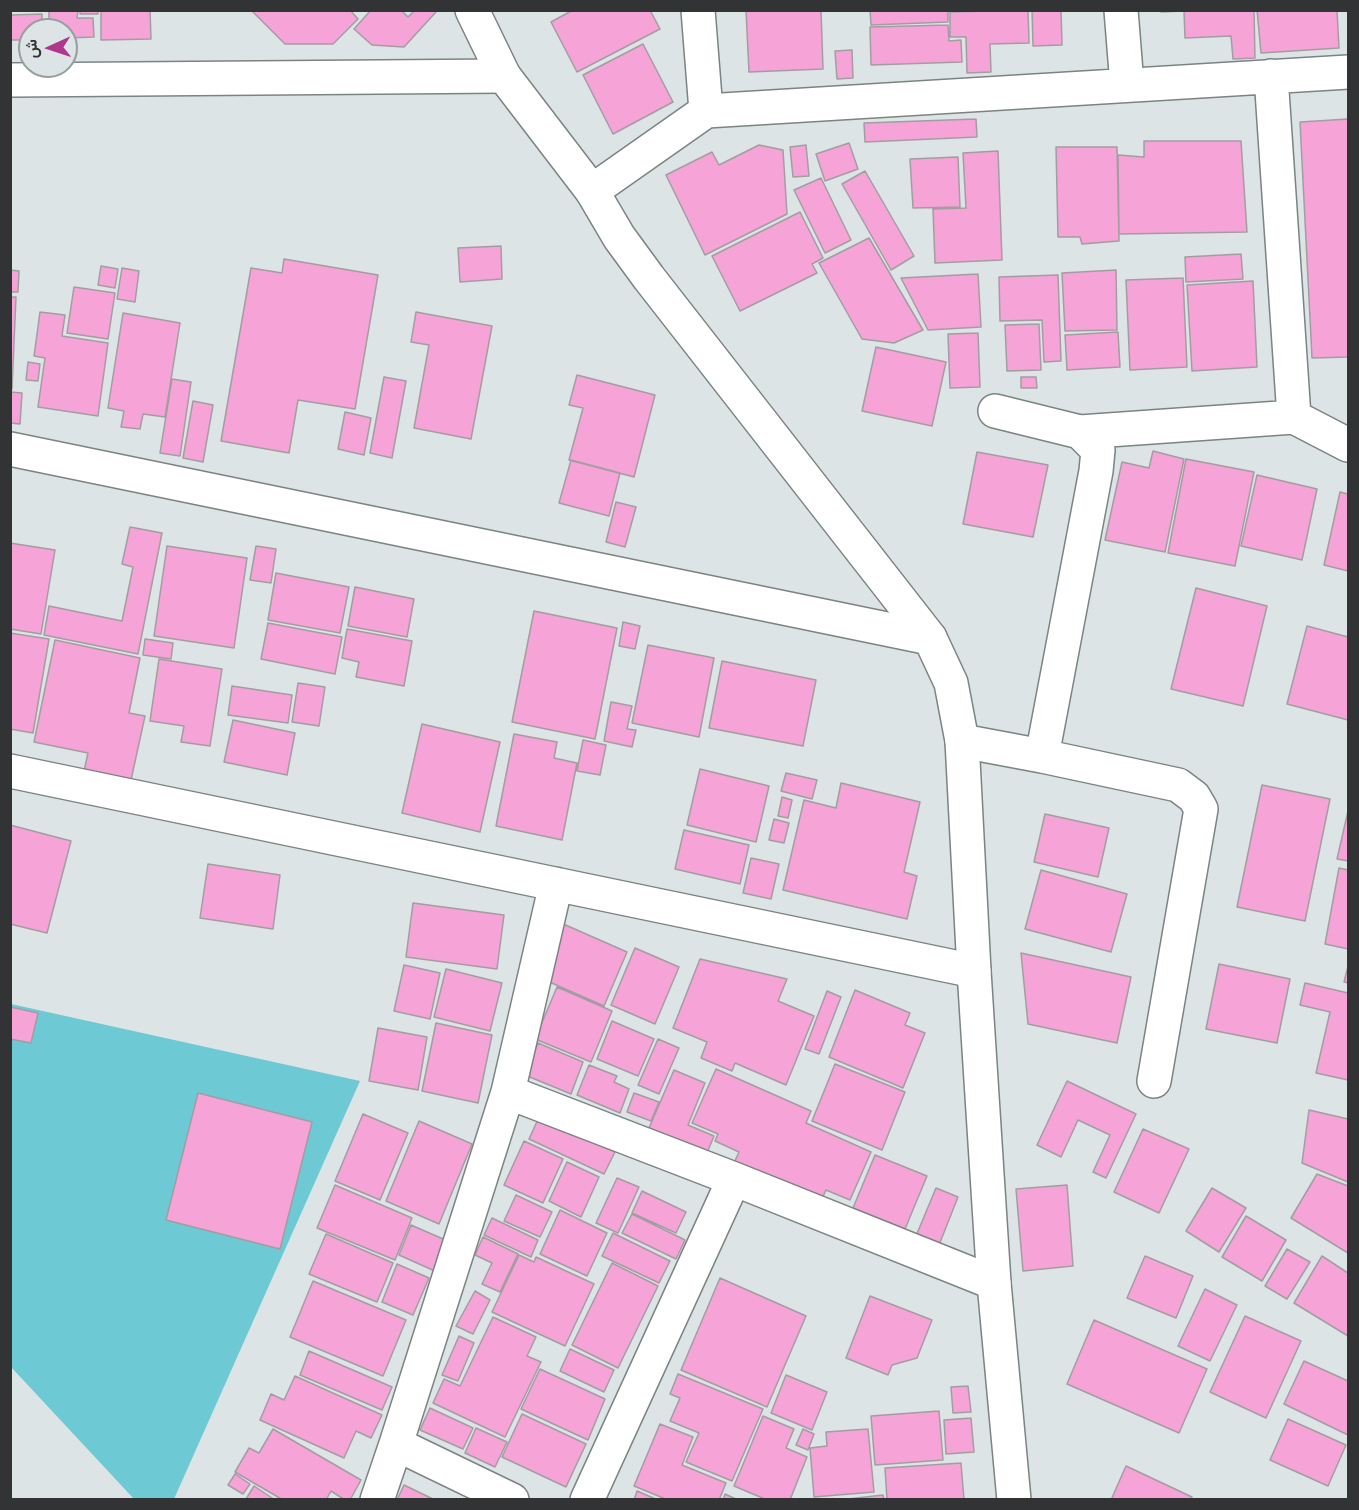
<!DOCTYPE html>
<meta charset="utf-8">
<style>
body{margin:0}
#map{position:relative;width:1359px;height:1510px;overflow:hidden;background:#dde4e5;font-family:Helvetica,Vazirmatn,sans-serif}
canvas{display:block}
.frame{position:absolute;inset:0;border:12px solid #313334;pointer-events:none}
.north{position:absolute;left:18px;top:18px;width:60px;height:60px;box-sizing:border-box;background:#dde4e5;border:2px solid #989d9e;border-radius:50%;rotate:267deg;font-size:16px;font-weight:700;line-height:24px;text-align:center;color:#313334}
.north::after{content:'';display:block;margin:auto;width:21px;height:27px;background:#af378c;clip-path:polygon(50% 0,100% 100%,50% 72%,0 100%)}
</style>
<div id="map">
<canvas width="1359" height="1510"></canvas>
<div class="frame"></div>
<div class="north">ش</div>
</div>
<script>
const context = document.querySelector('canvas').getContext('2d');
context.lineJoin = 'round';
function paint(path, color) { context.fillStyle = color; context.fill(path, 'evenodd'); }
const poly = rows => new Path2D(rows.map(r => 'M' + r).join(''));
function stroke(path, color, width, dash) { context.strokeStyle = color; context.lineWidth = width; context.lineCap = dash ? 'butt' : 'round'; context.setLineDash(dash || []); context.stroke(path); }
const green = poly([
 [11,1004,360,1081,174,1499,134,1499,11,1367]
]);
const building = poly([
 [49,10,78,10,77,18,93,18,94,37,66,38,66,30,49,30,49,10],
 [80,10,98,10,98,14,80,14,80,10],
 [101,10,150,10,151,39,101,40,101,10],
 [251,10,350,10,358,19,333,44,285,44,251,10],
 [371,10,401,10,408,17,415,10,434,10,436,12,404,47,372,45,354,29,371,10],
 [573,10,650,10,660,29,577,72,551,22,573,10],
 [746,10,821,10,823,69,749,72,746,10],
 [870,10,948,10,948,22,871,25,870,10],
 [1028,10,1029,43,990,44,991,72,967,73,966,37,950,37,950,12,1028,10],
 [1032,10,1061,10,1062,45,1033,46,1032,10],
 [1161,10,1254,10,1255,58,1233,59,1231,36,1185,38,1184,11,1161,12,1161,10],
 [1257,10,1337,10,1339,48,1261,53,1257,10],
 [42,14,42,30,30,30,30,40,10,40,10,15,42,14],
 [948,25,949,41,961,40,962,62,871,65,870,27,948,25],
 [643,44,673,102,613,134,583,75,643,44],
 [852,50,853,78,837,79,835,51,852,50],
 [976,119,977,137,865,142,864,123,976,119],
 [1348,119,1348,357,1312,358,1300,122,1348,119],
 [1144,141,1241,141,1247,232,1119,234,1118,155,1144,157,1144,141],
 [849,143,858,169,825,181,816,154,849,143],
 [759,145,783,150,787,214,705,255,666,175,712,152,719,165,759,145],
 [806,145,809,176,793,177,790,147,806,145],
 [1056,147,1117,147,1119,241,1082,244,1080,237,1058,237,1056,147],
 [998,151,1002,260,935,263,933,209,966,208,963,153,998,151],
 [958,157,960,207,913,208,910,159,958,157],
 [865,171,914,256,891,270,842,184,865,171],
 [821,178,851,240,825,253,794,190,821,178],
 [800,212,823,258,812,264,817,273,740,311,712,256,800,212],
 [869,238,923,330,894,343,862,339,819,263,869,238],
 [501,246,502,279,460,282,458,248,501,246],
 [1241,254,1243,279,1186,282,1185,257,1241,254],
 [284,259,378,275,355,409,298,400,289,453,221,441,251,268,282,273,284,259],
 [101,266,118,269,115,288,98,285,101,266],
 [122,268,139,271,135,302,117,299,122,268],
 [10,270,19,271,18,292,10,292,10,270],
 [1116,270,1117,330,1065,331,1062,273,1116,270],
 [978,274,981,327,928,330,901,278,978,274],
 [1058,275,1061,361,1044,362,1042,320,1000,321,999,277,1058,275],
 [1183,278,1187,367,1130,370,1126,280,1183,278],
 [1253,281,1257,367,1192,371,1187,285,1253,281],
 [74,287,115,293,108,339,67,333,74,287],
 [10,297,16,297,12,389,10,389,10,297],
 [40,312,65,315,62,336,108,343,98,416,38,407,45,358,34,356,40,312],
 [416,312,492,326,471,439,414,428,429,345,411,342,416,312],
 [123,313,180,323,165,417,143,414,140,429,121,427,124,411,108,408,123,313],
 [1039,324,1041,370,1007,371,1005,325,1039,324],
 [1118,332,1120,367,1067,370,1065,335,1118,332],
 [978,333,980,387,950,388,948,334,978,333],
 [876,347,946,362,932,426,862,411,876,347],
 [28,362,40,364,38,381,26,380,28,362],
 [577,375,655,395,634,477,569,460,583,408,569,405,577,375],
 [384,377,406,381,392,458,370,453,384,377],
 [1021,377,1036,377,1037,388,1021,388,1021,377],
 [172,379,191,382,180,456,160,453,172,379],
 [10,392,22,393,20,424,10,423,10,392],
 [193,401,213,405,203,462,183,458,193,401],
 [345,412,371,418,364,455,338,449,345,412],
 [1153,451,1184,459,1165,552,1105,540,1122,462,1149,468,1153,451],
 [977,452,1048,465,1033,537,963,524,977,452],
 [1186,459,1254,472,1235,566,1168,553,1186,459],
 [571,460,620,473,609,516,559,503,571,460],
 [1257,475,1317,489,1302,560,1241,546,1257,475],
 [1340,492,1348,494,1348,571,1324,565,1340,492],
 [616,502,636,507,625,547,606,542,616,502],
 [130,527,162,533,138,654,44,635,49,606,122,621,133,567,122,564,130,527],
 [10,543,55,550,41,634,10,629,10,543],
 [167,546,247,558,234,648,154,636,167,546],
 [256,546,276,549,271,583,250,580,256,546],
 [276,573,349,587,340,633,268,620,276,573],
 [355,587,414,599,407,637,348,626,355,587],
 [1196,588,1267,606,1243,706,1171,689,1196,588],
 [534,611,617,628,595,739,512,722,534,611],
 [623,622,640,626,635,649,619,646,623,622],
 [268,623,342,637,335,674,261,659,268,623],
 [1307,626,1348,637,1348,720,1287,704,1307,626],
 [347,629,412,641,404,686,356,677,359,662,342,658,347,629],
 [10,633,49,639,33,733,10,729,10,633],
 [145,639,173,643,171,659,143,655,145,639],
 [55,640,140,658,129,713,145,716,131,780,84,771,88,753,34,742,55,640],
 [648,645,714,658,699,737,632,723,648,645],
 [159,659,222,669,210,746,181,742,184,726,150,721,159,659],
 [722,661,816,680,803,746,709,728,722,661],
 [298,683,325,687,319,726,292,722,298,683],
 [232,686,292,695,288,723,228,715,232,686],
 [611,702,632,706,627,729,636,730,632,747,604,741,611,702],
 [233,720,295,733,287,775,224,762,233,720],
 [422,724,500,742,480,832,402,813,422,724],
 [514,734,557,742,554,758,577,763,562,840,496,826,514,734],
 [583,740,606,745,600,775,577,771,583,740],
 [700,769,769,786,756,842,687,825,700,769],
 [786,773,817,780,812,799,781,791,786,773],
 [841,783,920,802,904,872,917,876,907,919,783,890,804,800,836,808,841,783],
 [1262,785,1330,799,1305,921,1237,907,1262,785],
 [782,797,792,800,788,818,778,816,782,797],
 [1348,811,1348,861,1337,859,1348,811],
 [1045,814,1109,828,1098,877,1034,862,1045,814],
 [774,819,789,823,784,843,769,840,774,819],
 [10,825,71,841,47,933,10,924,10,825],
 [684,830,749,845,740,884,675,869,684,830],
 [751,858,779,864,771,899,743,893,751,858],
 [208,864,280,875,273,929,200,918,208,864],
 [1339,868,1348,870,1348,949,1325,944,1339,868],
 [1041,870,1127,894,1111,952,1025,929,1041,870],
 [413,903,504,915,497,969,406,957,413,903],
 [561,923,627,952,604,1006,538,977,561,923],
 [635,948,679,967,655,1024,611,1005,635,948],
 [1021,953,1131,977,1117,1043,1028,1024,1021,953],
 [700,959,787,979,778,1001,814,1016,786,1085,735,1063,732,1071,701,1058,707,1042,673,1028,700,959],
 [1219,964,1290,979,1277,1043,1206,1029,1219,964],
 [404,965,440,973,430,1019,394,1011,404,965],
 [1348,966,1348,983,1344,982,1348,966],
 [446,969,502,983,490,1031,434,1017,446,969],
 [1305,983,1348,993,1348,1080,1316,1073,1330,1012,1300,1005,1305,983],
 [557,987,612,1011,591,1062,535,1039,557,987],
 [855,990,910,1013,905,1025,925,1033,903,1088,829,1057,855,990],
 [827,991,841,997,819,1054,805,1049,827,991],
 [10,1007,38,1013,31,1043,10,1039,10,1007],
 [612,1021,654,1039,638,1076,597,1059,612,1021],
 [436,1023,492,1035,478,1103,422,1091,436,1023],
 [378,1028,427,1037,418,1090,369,1081,378,1028],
 [658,1039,679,1048,659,1094,638,1085,658,1039],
 [538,1043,583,1062,571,1094,525,1075,538,1043],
 [835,1064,905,1092,882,1150,812,1121,835,1064],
 [589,1065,617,1076,614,1082,629,1089,620,1113,577,1095,589,1065],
 [716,1069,811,1111,806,1123,871,1152,850,1200,826,1190,821,1201,734,1163,739,1152,715,1141,718,1134,692,1123,716,1069],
 [674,1070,705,1083,688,1125,714,1136,707,1153,649,1128,674,1070],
 [1067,1081,1136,1114,1106,1178,1093,1172,1110,1135,1078,1120,1061,1157,1037,1145,1067,1081],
 [198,1093,312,1122,280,1249,166,1220,198,1093],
 [634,1093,659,1102,651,1121,627,1112,634,1093],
 [1309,1110,1348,1119,1348,1182,1302,1163,1309,1110],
 [363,1114,408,1133,380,1200,335,1181,363,1114],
 [539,1117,615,1152,604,1174,529,1139,539,1117],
 [419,1121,472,1144,439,1224,386,1201,419,1121],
 [1143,1129,1189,1149,1159,1213,1114,1192,1143,1129],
 [524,1141,563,1159,543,1203,504,1185,524,1141],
 [875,1155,927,1176,905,1229,853,1208,875,1155],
 [567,1162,599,1177,581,1217,549,1201,567,1162],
 [1317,1174,1348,1186,1348,1253,1291,1218,1317,1174],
 [617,1178,639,1187,618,1233,596,1223,617,1178],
 [335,1185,412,1218,395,1260,317,1228,335,1185],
 [1067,1185,1073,1266,1023,1271,1016,1189,1067,1185],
 [936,1188,958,1197,939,1245,916,1236,936,1188],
 [1212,1188,1246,1208,1219,1252,1186,1231,1212,1188],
 [642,1191,686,1212,676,1233,632,1213,642,1191],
 [516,1195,552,1212,540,1237,504,1221,516,1195],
 [560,1210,607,1233,587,1276,540,1254,560,1210],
 [632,1214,685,1240,676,1259,622,1233,632,1214],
 [1246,1216,1286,1240,1262,1281,1222,1257,1246,1216],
 [492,1218,538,1240,531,1257,484,1235,492,1218],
 [411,1225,450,1242,437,1272,399,1255,411,1225],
 [613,1233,670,1261,659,1283,602,1256,613,1233],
 [326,1234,393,1263,377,1302,309,1274,326,1234],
 [483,1237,518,1254,500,1292,482,1284,492,1263,475,1255,483,1237],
 [1287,1249,1310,1262,1287,1299,1265,1286,1287,1249],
 [519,1255,534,1262,536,1257,594,1284,565,1346,492,1312,519,1255],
 [1145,1256,1193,1276,1176,1318,1127,1298,1145,1256],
 [1322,1256,1348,1273,1348,1336,1294,1303,1322,1256],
 [612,1263,658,1286,618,1368,572,1345,612,1263],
 [397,1264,429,1278,413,1315,382,1302,397,1264],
 [720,1278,806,1316,767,1407,681,1370,720,1278],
 [313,1281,406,1320,383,1376,290,1337,313,1281],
 [1205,1289,1237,1305,1210,1361,1178,1346,1205,1289],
 [475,1291,490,1300,473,1334,456,1326,475,1291],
 [870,1296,932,1320,917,1358,892,1365,888,1375,846,1358,870,1296],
 [1245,1316,1301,1341,1266,1418,1210,1392,1245,1316],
 [493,1317,536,1337,527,1356,541,1362,505,1437,433,1403,444,1379,460,1386,493,1317],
 [1094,1320,1207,1369,1179,1433,1067,1384,1094,1320],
 [459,1336,474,1343,458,1381,442,1375,459,1336],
 [570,1349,614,1370,604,1392,560,1371,570,1349],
 [309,1351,392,1387,382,1410,300,1375,309,1351],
 [1304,1361,1348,1381,1348,1435,1284,1404,1304,1361],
 [540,1369,605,1399,588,1440,521,1409,540,1369],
 [678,1374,763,1409,732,1481,686,1462,699,1433,670,1421,680,1398,670,1394,678,1374],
 [786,1375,827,1392,812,1430,771,1413,786,1375],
 [295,1376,382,1415,371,1438,356,1431,344,1458,260,1420,271,1394,284,1400,295,1376],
 [968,1386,971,1412,953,1413,951,1387,968,1386],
 [430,1408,473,1428,463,1449,420,1430,430,1408],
 [939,1411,943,1460,875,1465,871,1416,939,1411],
 [522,1414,586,1444,566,1487,502,1457,522,1414],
 [763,1416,794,1429,786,1448,807,1457,790,1500,767,1500,734,1486,763,1416],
 [971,1418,974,1452,946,1454,944,1420,971,1418],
 [1288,1419,1346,1445,1328,1486,1270,1460,1288,1419],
 [660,1424,693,1437,682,1465,726,1483,719,1500,668,1500,634,1486,660,1424],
 [476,1428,507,1442,495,1467,465,1453,476,1428],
 [273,1429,361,1480,350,1500,345,1500,331,1491,326,1500,283,1500,235,1472,249,1448,259,1453,273,1429],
 [803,1429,814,1434,808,1450,796,1445,803,1429],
 [868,1429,874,1492,814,1497,810,1448,827,1446,826,1432,868,1429],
 [961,1463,964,1500,887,1500,885,1468,961,1463],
 [1126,1466,1192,1497,1190,1500,1111,1500,1126,1466],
 [235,1474,250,1484,243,1494,228,1485,235,1474],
 [404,1485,435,1500,397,1500,404,1485],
 [254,1486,275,1500,246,1499,254,1486],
 [637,1491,658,1500,634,1500,637,1491],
 [725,1494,738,1500,723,1500,725,1494],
 [883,1495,884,1500,848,1500,848,1499,883,1495]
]);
const minor = poly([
 [698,10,706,111,1348,72],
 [1121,10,1127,85],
 [10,80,504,76],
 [592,191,706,111],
 [995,411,1080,432,1098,450,1096,471,1042,756],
 [1294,417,1348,445],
 [1080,432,1294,417,1271,76],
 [10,449,930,638],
 [962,741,1042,756,1178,785,1194,797,1201,809,1154,1081],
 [10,771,974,971],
 [508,1092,734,1179,994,1283],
 [396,1444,512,1500],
 [377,1500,396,1444,508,1092,556,884],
 [587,1500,734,1179]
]);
const tertiary = poly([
 [472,10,504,76,592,191,619,237,649,278,930,638,951,683,962,741,974,971,994,1283,1014,1500]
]);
paint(green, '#6dc9d3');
paint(building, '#f6a3d8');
stroke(building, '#a39da1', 1.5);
stroke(minor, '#7c8383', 36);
stroke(tertiary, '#7c8383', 36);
stroke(minor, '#fff', 33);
stroke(tertiary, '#fff', 33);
</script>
